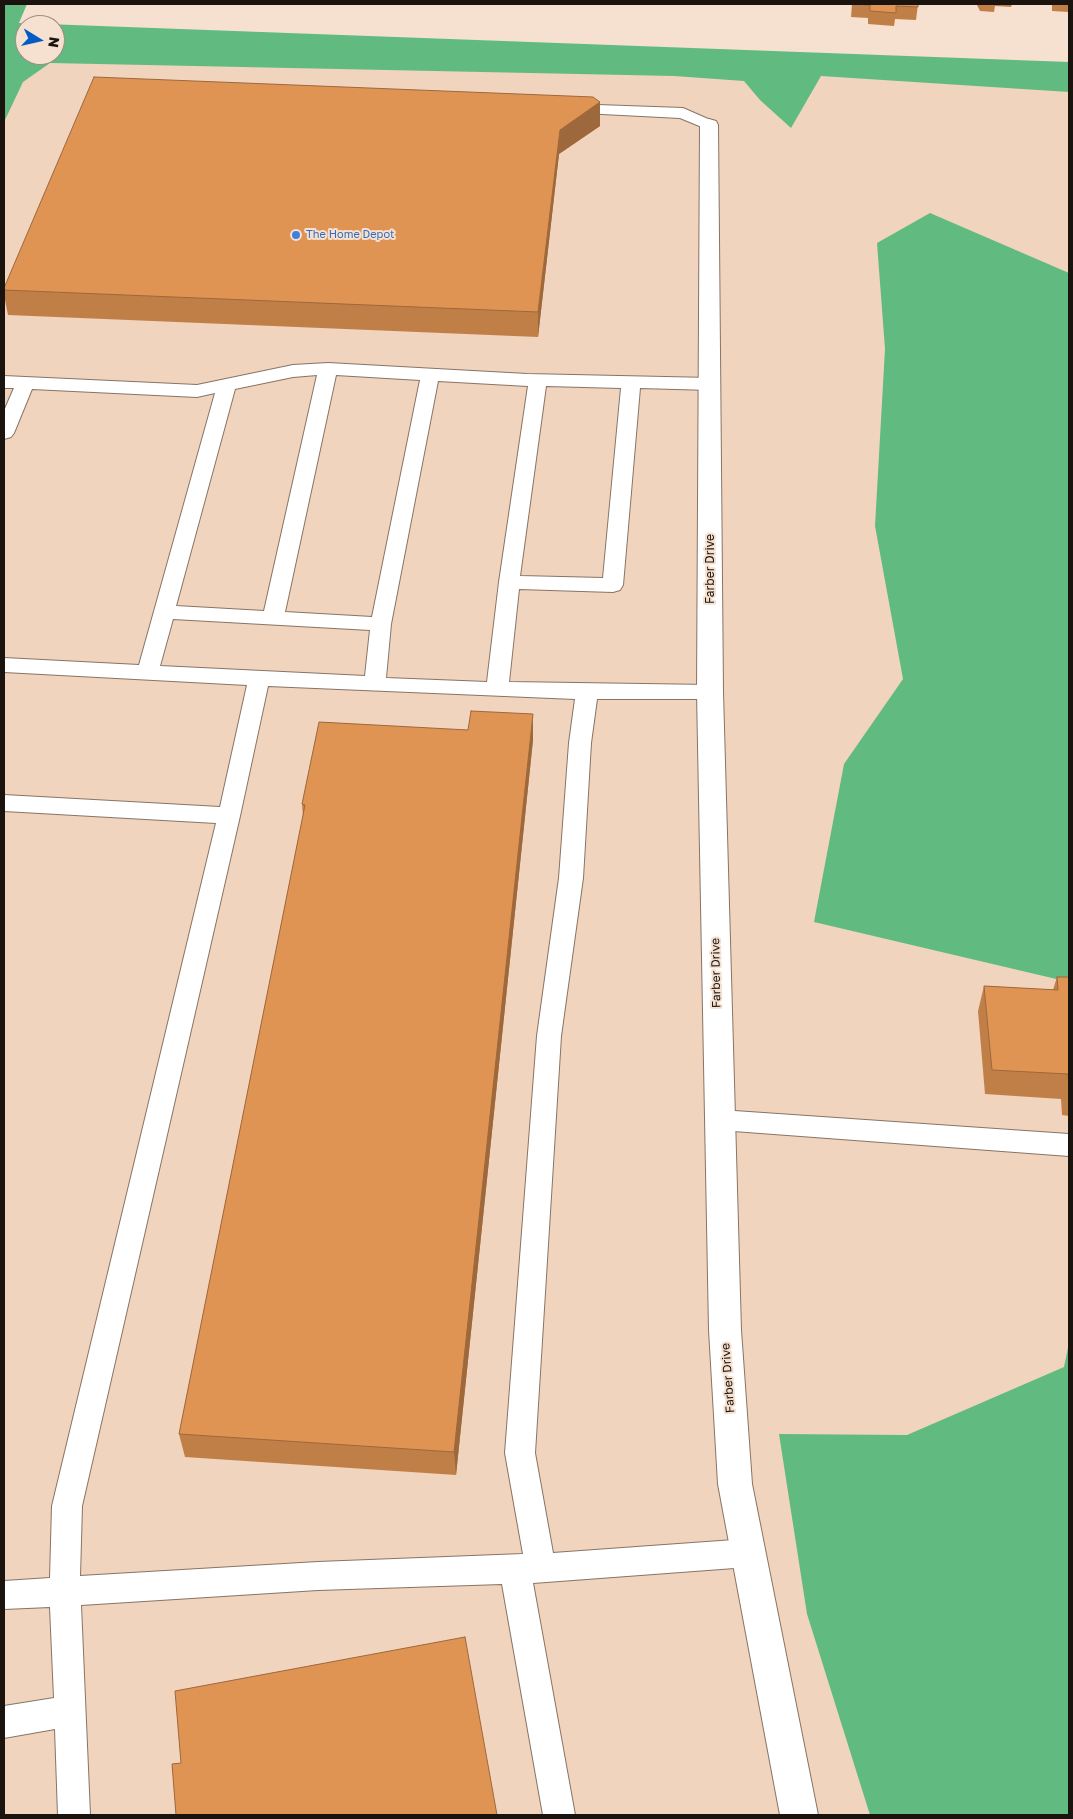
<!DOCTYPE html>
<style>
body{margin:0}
#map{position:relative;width:1073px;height:1819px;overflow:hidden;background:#f6e0cf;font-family:"Golos Text",sans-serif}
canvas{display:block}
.frame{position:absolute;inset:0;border:5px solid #1b140e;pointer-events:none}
.north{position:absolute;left:15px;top:15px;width:50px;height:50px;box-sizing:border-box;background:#f6e0cf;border:1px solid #9e8e82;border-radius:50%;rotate:99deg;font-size:14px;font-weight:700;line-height:20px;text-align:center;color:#1b140e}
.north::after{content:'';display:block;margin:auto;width:18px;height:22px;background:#035cc5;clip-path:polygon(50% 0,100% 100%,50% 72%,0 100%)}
</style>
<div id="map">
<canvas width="1073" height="1819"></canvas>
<div class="frame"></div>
<div class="north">N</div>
</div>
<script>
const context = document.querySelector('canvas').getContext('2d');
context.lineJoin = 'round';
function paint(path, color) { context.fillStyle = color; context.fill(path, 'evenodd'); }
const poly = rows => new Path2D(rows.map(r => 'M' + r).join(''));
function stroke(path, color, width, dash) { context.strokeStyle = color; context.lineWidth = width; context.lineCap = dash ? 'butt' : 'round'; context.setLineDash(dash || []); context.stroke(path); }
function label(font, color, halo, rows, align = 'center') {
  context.font = font + ' "Golos Text",sans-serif'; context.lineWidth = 4; context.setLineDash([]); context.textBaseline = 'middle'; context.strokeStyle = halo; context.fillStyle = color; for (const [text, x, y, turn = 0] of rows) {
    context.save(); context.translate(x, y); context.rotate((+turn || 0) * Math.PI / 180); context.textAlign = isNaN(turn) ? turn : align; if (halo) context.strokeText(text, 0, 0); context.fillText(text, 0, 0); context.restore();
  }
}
const built = poly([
 [25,55,1069,77,1069,1815,4,1815,4,79]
]);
const forest = poly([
 [4,4,27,4,19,23,1069,62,1069,92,821,76,791,128,760,100,744,81,674,76,50,63,23,82,4,122],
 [25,25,55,25,55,55,25,55],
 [930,213,1069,273,1069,982,814,922,844,764,903,679,875,526,885,349,877,243],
 [1069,1343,1069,1815,870,1815,807,1614,779,1434,907,1435,1064,1367]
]);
const service = poly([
 [569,104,683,108,715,122,717,125,709,130,680,118,563,112,561,109,563,106,569,104],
 [328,363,527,374,711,378,718,380,720,384,718,388,711,390,640,388,623,585,620,590,613,592,519,589,509,682,710,685,718,687,721,692,718,697,710,699,597,699,591,743,583,878,561,1036,535,1453,553,1553,748,1539,759,1543,763,1553,759,1563,748,1567,533,1583,575,1815,543,1815,502,1584,318,1590,81,1605,90,1815,58,1815,55,1729,4,1738,4,1706,54,1698,50,1607,4,1609,4,1581,50,1578,52,1506,216,823,4,811,4,795,220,807,247,685,4,672,4,658,139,665,215,393,197,397,32,389,14,433,11,437,4,439,4,411,14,388,4,388,4,376,197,385,293,365,328,363],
 [317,375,264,611,176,606,235,389,293,377,317,375],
 [336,375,420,380,372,617,285,612,336,375],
 [438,381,528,386,499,582,487,682,386,678,391,624,438,381],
 [546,386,621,388,603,578,520,576,546,386],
 [173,619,370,630,365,676,160,666,173,619],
 [268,686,575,699,569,743,559,878,537,1036,505,1453,523,1554,318,1562,80,1576,82,1506,240,816,268,686],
 [720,1110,1069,1134,1069,1156,720,1130,711,1127,707,1120,711,1113,720,1110]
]);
const minor = poly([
 [709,119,716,121,718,125,723,692,741,1330,752,1484,818,1815,780,1815,718,1484,709,1330,697,692,700,125,702,121,709,119]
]);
const wall = poly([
 [852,4,918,4,916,20,895,19,894,26,868,24,868,18,851,17],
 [952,4,1012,4,1011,7,995,6,994,12,980,11,977,5],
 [1052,4,1069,4,1069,12,1052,11],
 [600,102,600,126,559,154,538,337,8,315,4,295,4,288],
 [533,740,456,1475,185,1457,179,1434,303,816,302,804],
 [1057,977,1069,977,1069,1116,1062,1115,1061,1099,985,1094,978,1011,984,986,1053,990]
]);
const shadedWall = poly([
 [600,102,600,126,559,154,538,337,538,312,560,130],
 [533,714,533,740,456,1475,454,1452]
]);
const building = poly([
 [852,4,918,4,918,7,896,6,896,13,870,11,870,5,852,4],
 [94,77,593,97,600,102,560,130,538,312,4,290,4,288,94,77],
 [471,711,533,714,454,1452,179,1434,305,805,302,804,319,722,468,730,471,711],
 [1057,977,1069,977,1069,1088,1068,1074,992,1070,984,986,1058,990,1057,977],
 [465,1637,497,1815,176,1815,172,1764,181,1763,175,1691,465,1637]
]);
const markers = [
 [296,235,5,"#3f7fe0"]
];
const farShopnames = [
 ["The Home Depot",306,235]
];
const streetNames = [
 ["Farber Drive",710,569,-90],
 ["Farber Drive",716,973,-91],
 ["Farber Drive",728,1378,-94]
];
paint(built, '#f0d4be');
paint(forest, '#61bb81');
stroke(service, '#887465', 2);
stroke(minor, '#887465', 2);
paint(service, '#fff');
paint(minor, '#fff');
paint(wall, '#c17f48');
paint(shadedWall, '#9d683b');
paint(building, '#e09454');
stroke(building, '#9d683b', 1);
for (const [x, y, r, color] of markers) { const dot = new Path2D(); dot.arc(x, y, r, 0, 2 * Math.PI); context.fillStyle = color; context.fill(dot); stroke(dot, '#f6e0cf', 2); }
label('11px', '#366cbe', '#f6e0cf', farShopnames, 'left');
label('12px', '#1b140e', '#f6e0cf', streetNames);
</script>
